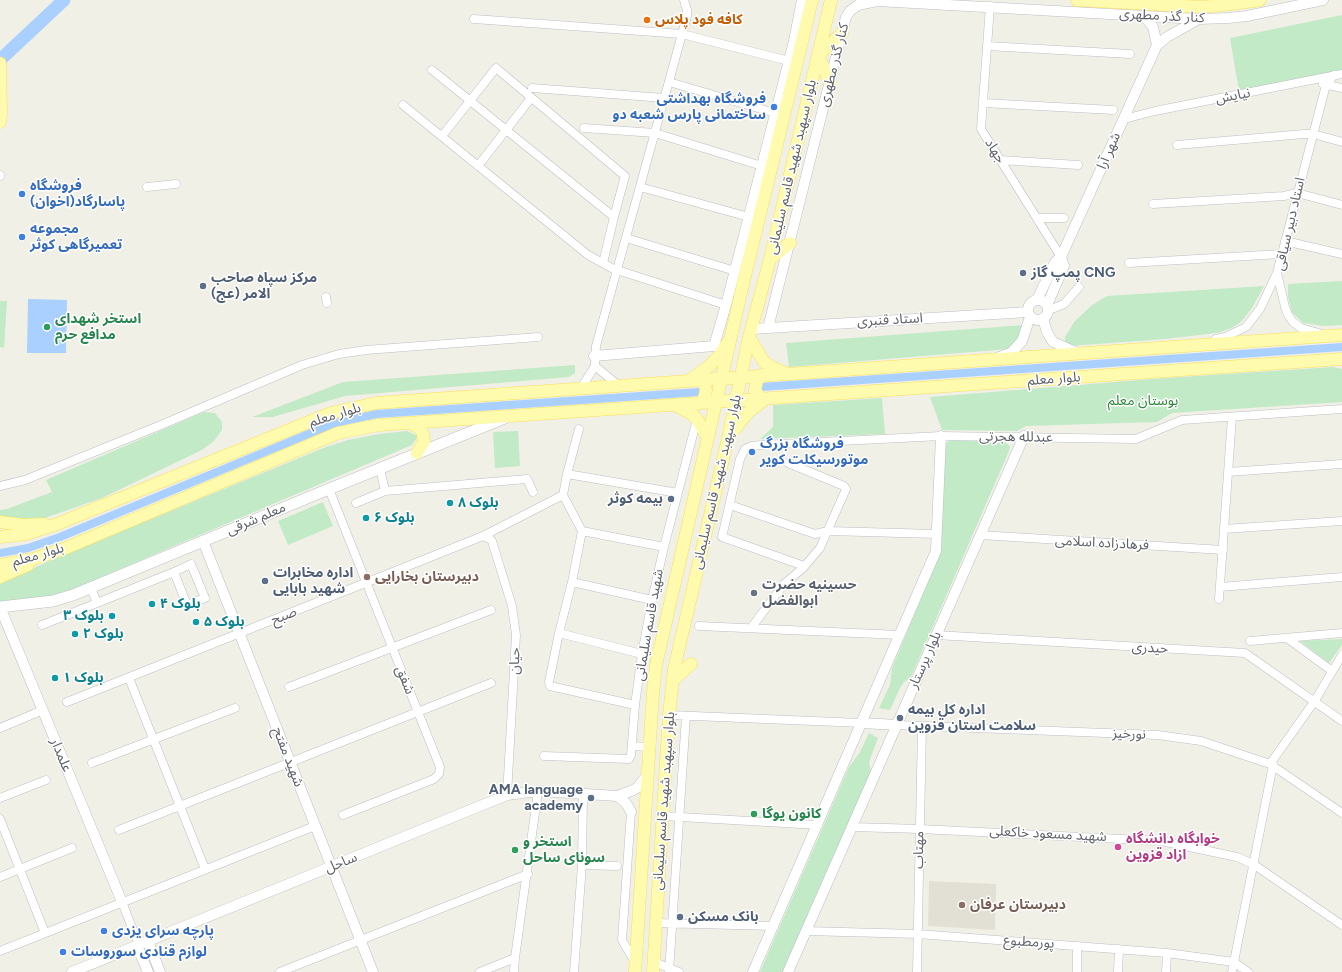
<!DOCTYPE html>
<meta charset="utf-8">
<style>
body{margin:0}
canvas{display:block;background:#f1f0e7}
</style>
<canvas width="1342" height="972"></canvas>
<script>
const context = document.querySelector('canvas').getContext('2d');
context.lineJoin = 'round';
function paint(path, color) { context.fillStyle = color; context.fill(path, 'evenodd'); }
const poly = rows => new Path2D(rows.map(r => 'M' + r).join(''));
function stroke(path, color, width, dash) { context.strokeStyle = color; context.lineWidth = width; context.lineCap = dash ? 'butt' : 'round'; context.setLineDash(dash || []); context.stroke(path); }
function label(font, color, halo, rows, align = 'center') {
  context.font = font + ' Figtree,"Noto Sans Arabic",sans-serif'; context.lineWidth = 3; context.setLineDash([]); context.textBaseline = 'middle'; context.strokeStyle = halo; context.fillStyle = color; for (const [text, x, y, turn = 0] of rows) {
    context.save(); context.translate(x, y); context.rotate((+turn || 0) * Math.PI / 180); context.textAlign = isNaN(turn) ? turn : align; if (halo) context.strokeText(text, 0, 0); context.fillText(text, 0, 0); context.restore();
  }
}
const education = poly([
 [929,881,996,884,995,930,928,926]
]);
const green = poly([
 [1342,15,1342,70,1239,91,1230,38],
 [1342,281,1342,325,1324,326,1303,323,1292,312,1288,297,1288,284],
 [1264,286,1252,308,1242,321,1232,328,1217,333,1166,339,1069,346,1065,341,1065,337,1074,322,1092,305,1107,296],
 [0,301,7,301,4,348,0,347],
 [1024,325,1028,330,1009,349,789,367,786,343],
 [575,365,575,373,569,377,345,396,273,417,252,417,343,382],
 [1333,367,1342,369,1342,402,1172,413,1157,422,1026,426,1017,431,942,430,930,397,1152,379],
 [882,398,885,434,760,439,773,427,773,405],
 [204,412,215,413,222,422,222,430,214,441,202,450,102,498,39,520,13,521,0,517,0,510,7,509,52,492,46,480],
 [407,431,418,436,412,445,68,591,50,597,0,602,0,584,49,561,326,447,348,440,379,434],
 [518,431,520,466,495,468,493,432],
 [951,440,1004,440,1010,447,1009,451,911,677,904,682,900,688,890,710,879,708,890,685,892,668,940,553,946,443],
 [323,502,333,526,288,545,278,521],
 [1342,639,1342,645,1329,663,1300,641],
 [869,733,878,738,869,762,871,771,783,972,760,972,849,767,860,752]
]);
const water = poly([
 [28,299,67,300,66,353,27,353]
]);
const canal = poly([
 [761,387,1342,347],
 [0,553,28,548,60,537,335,423,377,414,699,392]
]);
const river = poly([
 [0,60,64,0]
]);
const minor = poly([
 [990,6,981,129,1061,257],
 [474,19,682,34,789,61],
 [987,46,1130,54],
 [432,70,614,217,603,263],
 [669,82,775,113],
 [1323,84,1342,88],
 [532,88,664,98],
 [983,103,1113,110],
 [403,105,588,255,617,271],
 [1124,119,1155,111,1342,74],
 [584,128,655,133,762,166],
 [442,136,496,68,625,176,614,217],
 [1177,145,1304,134,1313,134,1342,142],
 [1000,160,1078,165],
 [478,166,531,98],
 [0,175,0,176],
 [147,187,176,184],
 [640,187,749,217],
 [1153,204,1284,196,1297,193,1342,205],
 [1037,218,1064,218],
 [626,238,735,271],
 [1285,241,1342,254],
 [1129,263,1281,254],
 [617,270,726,305],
 [326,297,327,303],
 [1049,310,1064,304,1079,287],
 [1322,334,1301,328,1293,322,1288,315,1285,307,1277,273,1326,85,1334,75],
 [1216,339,1225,337,1246,327,1260,309,1277,273],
 [595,366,618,385],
 [581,388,595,366,596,346,687,16,687,10,684,0],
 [380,468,385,491],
 [1228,472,1342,464],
 [567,474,678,493],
 [0,486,25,480,161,425,302,365,339,354,366,350,538,337],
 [329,489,440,767,439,774,434,779,343,815],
 [563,495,567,474,579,429],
 [356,503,385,491,527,479,533,492],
 [730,505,815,534,828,531,937,534],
 [1224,529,1342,521],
 [582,531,664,547],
 [980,535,1223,550],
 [483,536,490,539,492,541,512,606,516,635,507,795],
 [804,566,722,537,740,459,745,449,752,446,761,445,941,436,1136,439,1182,420,1342,409],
 [572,582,652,600],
 [1220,587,1342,577],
 [91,588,97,603],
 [1219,599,1232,417],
 [42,625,97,603,174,572,191,564,205,598,187,605,174,572],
 [699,626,900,635],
 [751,628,784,584,803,568,820,548,846,489,844,486,788,463],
 [559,633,642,654],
 [936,635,1245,653,1342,721],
 [1287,638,1332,671],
 [1250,641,1342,633],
 [129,678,205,869],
 [289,687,491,610],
 [67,702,483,536,563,495,582,531,572,582,559,633,549,682,550,686,635,705],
 [669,715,862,723],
 [897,725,1158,735,1201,741,1270,764,1342,813],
 [0,728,43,710],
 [632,746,649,747],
 [544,756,629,759,631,755,635,705,642,654,652,600,664,547,697,419],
 [92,763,235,708],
 [1270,764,1314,702,1342,655],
 [0,798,46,780],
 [631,812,622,940,635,962],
 [663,816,818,825],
 [0,819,45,933],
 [852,827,920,829,1161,841,1237,857,1253,864,1342,925],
 [119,830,491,683],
 [582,865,617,866],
 [0,877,72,848],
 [122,902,136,938],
 [656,923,774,926],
 [806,931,918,934,1167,953,1234,962,1248,972],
 [1077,946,1077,972],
 [0,951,315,826],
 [654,962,679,972],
 [280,972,528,874],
 [480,972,515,958],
 [514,972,515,958,538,791],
 [574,972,582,865,583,794],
 [669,972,686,716],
 [917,972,922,727],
 [1118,972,1119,949],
 [1166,972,1167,953],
 [1232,972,1273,765]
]);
const tertiary = poly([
 [1144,16,1153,27,1157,45],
 '1028 310a10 10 0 1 1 20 0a10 10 0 1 1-20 0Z',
 [1037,300,1055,262,1061,257,1157,45,1167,37,1199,19],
 [1047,305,1064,266,1061,257],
 [1043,319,1047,332,1053,342,1078,353],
 [768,328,846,17,850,11,858,5,877,1,1199,19,1228,18,1247,16,1323,0],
 [752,329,1028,312],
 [594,356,714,346,726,305,794,41,802,0],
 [999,357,1011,353,1022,341,1030,317],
 [203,541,373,972],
 [0,607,122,902],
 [862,723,897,725],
 [617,796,626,803,631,812],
 [148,941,160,972],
 [137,946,148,972],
 [72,972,507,795,538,791,617,796,631,791,637,788,647,775],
 [753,972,936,551,941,436],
 [788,972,1024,436]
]);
const secondary = poly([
 [0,607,53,601,73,595,329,489,505,418]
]);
const primary = poly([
 [1077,0,1202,7,1232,4,1260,0],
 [0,63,1,113,0,122],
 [830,82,818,56,842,33],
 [770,259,790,243],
 [749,337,764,362,771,367,784,372],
 [762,375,757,381,755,390,760,398,765,399],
 [690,380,707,368,719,356,728,342],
 [697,404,703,401,706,391,705,385,701,380],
 [677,406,692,414,697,419,708,438],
 [410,423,420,428,423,434,424,442,417,453],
 [731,434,748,412,765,399],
 [0,522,24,525,44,524],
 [0,537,26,534,57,524,331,413,376,403,1342,335],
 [0,565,33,559,66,548,338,433,378,425,1342,359],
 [0,577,28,565],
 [673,680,691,664],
 [635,972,653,693,656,665,743,284,812,0],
 [653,972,669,715,674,669,728,438,749,337,770,259,831,0]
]);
const markers = [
 [647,20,4,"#e8710a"],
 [774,107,4,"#3f7fe0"],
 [22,194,4,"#3f7fe0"],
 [22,237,4,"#3f7fe0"],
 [1023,273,4,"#5c6f8a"],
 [203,286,4,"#5c6f8a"],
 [47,327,4,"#2e9e5b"],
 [752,452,4,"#3f7fe0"],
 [671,499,4,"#5c6f8a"],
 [450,503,4,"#0f9aa8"],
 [366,518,4,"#0f9aa8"],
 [367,577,4,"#8d6e63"],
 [265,581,4,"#5c6f8a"],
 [754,593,4,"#6b7280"],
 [152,604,4,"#0f9aa8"],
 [112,616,4,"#0f9aa8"],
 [196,622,4,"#0f9aa8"],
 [75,634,4,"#0f9aa8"],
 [55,678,4,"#0f9aa8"],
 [900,718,4,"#5c6f8a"],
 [591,798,4,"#5c6f8a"],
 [754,814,4,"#2e9e5b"],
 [1118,847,4,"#d1479c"],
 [515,850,4,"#2e9e5b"],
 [962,905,4,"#8d6e63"],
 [680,917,4,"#5c6f8a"],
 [104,931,4,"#3f7fe0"],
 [63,952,4,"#3f7fe0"]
];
const streetNames = [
 ["کنار گذر مطهری",1162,16,3],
 ["کنار گذر مطهری",834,65,-76],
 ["نيايش",1233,96,-11],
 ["جهاد",995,151,58],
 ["شهر آرا",1109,151,-66],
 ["بلوار سپهبد شهید قاسم سلیمانی",792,167,-77],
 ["استاد دبیر سیاقی",1290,224,-77],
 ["استاد قنبری",890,320,-3],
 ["بلوار معلم",1054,379,-4],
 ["بلوار معلم",335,415,-17],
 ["عبدلله هجرتی",1016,437,1],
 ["بلوار سپهبد شهید قاسم سلیمانی",717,482,-77],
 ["معلم شرقی",256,519,-23],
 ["فرهادزاده اسلامی",1102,543,3],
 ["بلوار معلم",38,555,-16],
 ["صبح",284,616,-22],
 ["شهید قاسم سلیمانی",649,625,-80],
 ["حیدری",1150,648,3],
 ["بلوار پرستار",925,660,-66],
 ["حیان",515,661,-88],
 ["شفق",405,680,68],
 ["نورخیز",1129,734,2],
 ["علمدار",61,755,68],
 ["شهید مفتح",288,757,69],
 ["بلوار سپهبد شهید قاسم سلیمانی",664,801,-86],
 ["شهید مسعود خاکعلی",1048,834,3],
 ["مهتاب",919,850,-89],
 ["ساحل",341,863,-22],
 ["پورمطبوع",1029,942,4]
];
const foodNames = [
 ["کافه فود پلاس",655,20]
];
const shopNames = [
 ["فروشگاه بهداشتی",766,99,"right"],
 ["ساختمانی پارس شعبه دو",766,115,"right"],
 ["فروشگاه",30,186],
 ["پاسارگاد(اخوان)",30,202],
 ["مجموعه",30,229],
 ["تعمیرگاهی کوثر",30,245],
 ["فروشگاه بزرگ",760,444],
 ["موتورسیکلت کویر",760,460],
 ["پارچه سرای یزدی",112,931],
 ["لوازم قنادی سوروسات",71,952]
];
const serviceNames = [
 ["پمپ گاز CNG",1031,273],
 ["مرکز سپاه صاحب",211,278],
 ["الامر (عج)",211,294],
 ["بیمه کوثر",663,499,"right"],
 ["اداره مخابرات",273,573],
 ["شهید بابایی",273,589],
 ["اداره کل بیمه",908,710],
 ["سلامت استان قزوین",908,726],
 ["AMA language",583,790,"right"],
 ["academy",583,806,"right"],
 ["بانک مسکن",688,917]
];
const leisureNames = [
 ["استخر شهدای",55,319],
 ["مدافع حرم",55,335],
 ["کانون یوگا",762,814],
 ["استخر و",523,842],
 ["سونای ساحل",523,858]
];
const parkNames = [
 ["بوستان معلم",1143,401]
];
const cultureNames = [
 ["بلوک ۸",458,503],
 ["بلوک ۶",374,518],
 ["بلوک ۴",160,604],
 ["بلوک ۳",104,616,"right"],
 ["بلوک ۵",204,622],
 ["بلوک ۲",83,634],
 ["بلوک ۱",63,678]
];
const educationNames = [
 ["دبیرستان بخارایی",375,577],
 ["دبیرستان عرفان",970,905]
];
const worshipNames = [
 ["حسینیه حضرت",762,585],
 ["ابوالفضل",762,601]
];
const hotelNames = [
 ["خوابگاه دانشگاه",1126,839],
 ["ازاد قزوین",1126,855]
];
paint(education, '#e2e0d5');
paint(green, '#c3eac7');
paint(water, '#a9d0ff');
stroke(canal, '#a9d0ff', 8);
stroke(river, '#a9d0ff', 13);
stroke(minor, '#bbbec3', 9);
stroke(tertiary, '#bbbec3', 11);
stroke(secondary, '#bcbfc5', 12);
stroke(primary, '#fbdf57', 13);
stroke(minor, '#fff', 8);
stroke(tertiary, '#fff', 10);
stroke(secondary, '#fff', 11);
stroke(primary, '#fffbae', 12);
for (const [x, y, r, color] of markers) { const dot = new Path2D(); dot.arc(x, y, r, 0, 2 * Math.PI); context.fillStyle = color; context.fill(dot); stroke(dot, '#fff', 1.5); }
label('14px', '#5e6268', '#fff', streetNames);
label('bold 14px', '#c56008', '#fff', foodNames, 'left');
label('bold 14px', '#366cbe', '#fff', shopNames, 'left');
label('bold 14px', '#4e5e75', '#fff', serviceNames, 'left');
label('bold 14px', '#27864d', '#fff', leisureNames, 'left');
label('14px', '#30863d', '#fff', parkNames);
label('bold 14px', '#0d838f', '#fff', cultureNames, 'left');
label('bold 14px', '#785e54', '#fff', educationNames, 'left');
label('bold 14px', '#5b616d', '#fff', worshipNames, 'left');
label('bold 14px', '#b23c85', '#fff', hotelNames, 'left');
</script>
